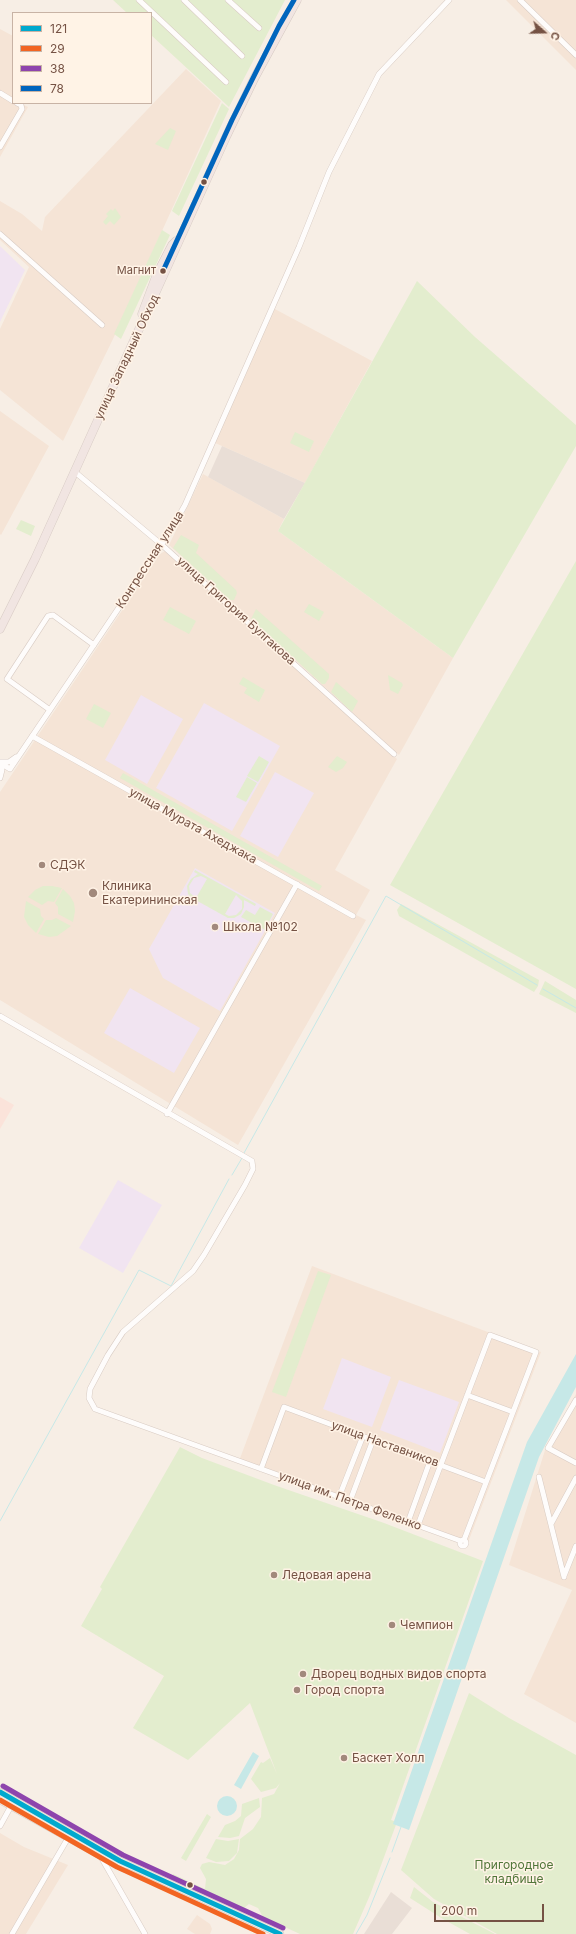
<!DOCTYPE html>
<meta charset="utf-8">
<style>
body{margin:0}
#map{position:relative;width:576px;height:1934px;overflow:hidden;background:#f7eee5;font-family:Inter,sans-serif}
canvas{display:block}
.legend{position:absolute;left:12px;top:12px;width:140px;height:92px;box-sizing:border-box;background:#fff3e6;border:1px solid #c8b3a5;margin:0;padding:5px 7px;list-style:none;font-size:12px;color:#755244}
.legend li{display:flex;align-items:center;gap:8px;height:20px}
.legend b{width:20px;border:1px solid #c8b3a5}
.north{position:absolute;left:524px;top:12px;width:40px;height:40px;-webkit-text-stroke:3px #fff3e6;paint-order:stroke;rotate:110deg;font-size:11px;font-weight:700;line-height:16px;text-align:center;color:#755244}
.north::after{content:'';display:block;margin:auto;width:14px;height:18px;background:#755244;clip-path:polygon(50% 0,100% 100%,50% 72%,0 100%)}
.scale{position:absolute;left:434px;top:1904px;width:110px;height:18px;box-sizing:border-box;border:2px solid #755244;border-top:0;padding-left:5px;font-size:12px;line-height:14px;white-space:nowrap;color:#755244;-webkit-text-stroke:3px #fff3e6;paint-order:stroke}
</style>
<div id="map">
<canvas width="576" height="1934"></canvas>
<ul class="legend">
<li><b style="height:5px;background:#00a9ce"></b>121</li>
<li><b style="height:5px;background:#f26522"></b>29</li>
<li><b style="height:5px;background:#8e44ad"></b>38</li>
<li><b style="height:5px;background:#0065bd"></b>78</li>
</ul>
<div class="north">С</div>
<div class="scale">200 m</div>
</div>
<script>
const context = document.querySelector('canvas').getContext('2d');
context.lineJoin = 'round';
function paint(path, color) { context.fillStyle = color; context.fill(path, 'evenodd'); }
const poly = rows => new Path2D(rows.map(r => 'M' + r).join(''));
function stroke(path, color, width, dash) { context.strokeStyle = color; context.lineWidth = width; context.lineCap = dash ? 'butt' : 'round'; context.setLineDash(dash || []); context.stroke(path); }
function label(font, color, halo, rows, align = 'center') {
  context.font = font + ' Inter,sans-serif'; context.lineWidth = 3; context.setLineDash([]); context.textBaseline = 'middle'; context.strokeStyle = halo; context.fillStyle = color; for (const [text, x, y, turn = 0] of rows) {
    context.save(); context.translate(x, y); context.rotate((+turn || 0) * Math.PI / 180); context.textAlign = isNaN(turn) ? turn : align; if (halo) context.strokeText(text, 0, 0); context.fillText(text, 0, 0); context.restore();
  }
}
const residential = poly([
 [506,0,576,0,576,70],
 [0,29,13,36,13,103,25,103,24,105,28,107,0,157],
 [186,69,221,101,113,339,63,441,0,390,0,329,29,267,0,240,0,201,22,214,42,231,45,217],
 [273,308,372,361,305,483,213,442],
 [0,411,49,446,1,535,0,534],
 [203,474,284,519,278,531,453,658,399,755,169,545],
 [165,551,397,759,335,870,370,890,356,915,366,920,238,1145,0,1000,0,792,160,554],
 [312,1266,541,1352,467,1545,239,1461],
 [576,1394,576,1723,524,1694,572,1590,509,1565,546,1447],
 [0,1833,24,1847,68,1865,26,1934,0,1934],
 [197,1915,210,1924,212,1929,210,1934,195,1934,187,1929]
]);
const commercial = poly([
 [0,1097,14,1105,0,1129]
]);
const industrial = poly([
 [222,446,305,483,284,519,208,477],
 [391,1892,412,1908,392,1934,364,1934]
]);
const education = poly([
 [0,246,25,270,0,322],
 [141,695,183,719,147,784,105,760],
 [204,703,280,746,232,831,156,788],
 [275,772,314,793,278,857,240,836],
 [195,868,275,913,220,1011,163,978,149,949],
 [130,988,200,1028,174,1073,104,1033],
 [118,1180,162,1205,123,1273,79,1248],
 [342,1358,391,1377,372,1427,323,1409],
 [399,1380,459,1402,440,1453,380,1430]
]);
const green = poly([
 [113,0,285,0,229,107,151,35,151,13,127,13],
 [222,103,229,109,179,216,172,211],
 [170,128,176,131,168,150,155,144],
 [115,208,121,217,114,225,110,221,106,225,103,222,108,216,106,214,111,209,113,211],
 [162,230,170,235,121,339,114,334],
 [417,281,475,337,576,425,576,446,453,658,278,531],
 [295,432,314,441,309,452,290,443],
 [21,520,35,526,31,536,16,529],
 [181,535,199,545,196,553,236,590,237,593,234,600,230,600,173,548],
 [576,561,576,989,390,885],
 [309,604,324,612,319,621,304,612],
 [170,607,196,621,189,634,163,620],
 [256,609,329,674,329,678,325,684,322,684,251,619],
 [388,675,402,683,403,685,398,694,390,690],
 [243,677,265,690,259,702,244,693,247,688,239,684],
 [336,682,358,701,352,712,331,692],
 [94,704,111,713,103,728,86,719],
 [259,756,269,762,258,782,247,776],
 [337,756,347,762,343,768,336,772,328,767],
 [123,773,322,886,319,891,120,778],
 [247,777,257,783,246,802,236,797],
 [195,870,256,904,255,906,244,900,244,907,241,914,234,918,228,918,192,898,188,894,187,886,191,879,198,874,194,872],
 [201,876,207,879,196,898,190,893,189,886,194,878],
 [236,895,242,901,242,909,236,915,229,916,225,914],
 [43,886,52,886,62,888,54,902,48,901,42,905,28,897,35,890],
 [63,889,70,896,74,903,75,911,73,922,58,914,58,907,55,903],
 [26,901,40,909,41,916,44,919,36,933,28,925,24,917],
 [401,904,539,980,538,986,534,992,399,916,397,910],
 [260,907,273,914,265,930,241,917,246,910,255,915],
 [56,918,71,926,57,936,49,937,38,934,46,920,52,920],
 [545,981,576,1000,576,1013,539,994],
 [318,1271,331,1275,286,1397,272,1392],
 [180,1447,202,1458,274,1485,384,1523,483,1561,391,1820,397,1822,370,1895,353,1934,300,1934,263,1917,258,1908,249,1904,244,1908,238,1906,206,1893,196,1886,172,1877,173,1874,205,1889,206,1879,200,1868,202,1864,209,1862,225,1865,234,1859,239,1850,240,1839,253,1829,261,1817,262,1798,274,1794,280,1783,276,1788,261,1792,251,1779,261,1762,263,1763,270,1758,277,1774,250,1703,188,1760,133,1728,164,1676,81,1626,102,1589,100,1587],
 [469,1693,509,1718,576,1755,576,1934,497,1934,434,1899,401,1870],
 [259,1798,260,1807,245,1818,239,1836,230,1838,218,1837,225,1825,235,1821,241,1816,242,1804],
 [207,1814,211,1817,186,1861,181,1858],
 [216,1839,228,1841,239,1839,237,1853,229,1861,216,1862,206,1858],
 [414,1887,433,1902,495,1934,470,1934,443,1919,410,1898]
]);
const water = poly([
 [576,1354,576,1387,539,1457,409,1830,393,1824,527,1442],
 [253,1752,259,1756,241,1789,234,1785],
 '217 1806a10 10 0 1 1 20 0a10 10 0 1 1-20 0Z'
]);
const stream = poly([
 [543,989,576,1008],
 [244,1153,386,896,537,985],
 [232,1175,242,1158],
 [0,1521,139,1270,171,1286,229,1179],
 [392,1852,401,1827],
 [356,1934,367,1915,390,1858]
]);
const minor = poly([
 [139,0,226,82],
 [184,0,242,56],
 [228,0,259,28],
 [520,0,576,55],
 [0,93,13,101],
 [0,147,22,109,21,105,17,103],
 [0,234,102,325],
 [75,472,162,545,394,754],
 [50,710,7,679,48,616,53,615,94,645],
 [32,736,353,916],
 [0,762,9,762,16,757],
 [0,763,10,769,168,535,185,505,299,247,329,172,379,74,449,0],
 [0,765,2,770,0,778],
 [0,1016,252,1161,253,1169,245,1185,204,1255,193,1271,123,1332,108,1355,90,1389,89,1398,95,1409,461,1541],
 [167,1114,297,884],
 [467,1395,513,1412],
 [576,1400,548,1448,576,1463],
 [261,1469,284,1407,486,1482],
 [539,1477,564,1577],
 [339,1497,363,1436],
 [350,1501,373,1440],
 [408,1522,430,1461],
 [551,1524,576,1478],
 [418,1525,490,1335,536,1352,464,1540],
 '460 1543a3 3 0 1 1 6 0a3 3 0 1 1-6 0Z',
 [564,1576,576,1546],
 [0,1826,11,1806],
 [101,1857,145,1934],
 [12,1934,68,1838]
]);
const major = poly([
 [0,1792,120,1861,280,1934],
 [0,1800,123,1868]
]);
const highway = poly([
 [142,314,157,274,172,245,176,241],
 [0,629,35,559,226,137,255,77,297,0]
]);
const bus1 = poly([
 [0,1792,120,1861,280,1934]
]);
const bus2 = poly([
 [0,1800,117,1867,263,1934]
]);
const bus3 = poly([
 [3,1786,123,1855,283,1928]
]);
const bus4 = poly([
 [163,271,232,120,279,26,294,0]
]);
const markers = [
 [204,182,3.5,"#755244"],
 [163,271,3.5,"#755244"],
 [42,865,4,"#a2897c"],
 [93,893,5,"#a2897c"],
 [215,927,4,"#a2897c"],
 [274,1575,4,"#a2897c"],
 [392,1625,4,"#a2897c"],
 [303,1674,4,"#a2897c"],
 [297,1690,4,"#a2897c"],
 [344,1758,4,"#a2897c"],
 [190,1885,3.5,"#755244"]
];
const busNames = [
 ["Магнит",156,271]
];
const streetNames = [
 ["улица Западный Обход",127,357,-65],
 ["Конгрессная улица",150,560,-57],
 ["улица Григория Булгакова",236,611,42],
 ["улица Мурата Ахеджака",193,826,29],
 ["улица Наставников",385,1444,20],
 ["улица им. Петра Феленко",350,1501,20]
];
const poiNames = [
 ["СДЭК",50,865],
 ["Клиника",102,886],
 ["Екатерининская",102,900],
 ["Школа №102",223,927],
 ["Ледовая арена",282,1575],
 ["Чемпион",400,1625],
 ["Дворец водных видов спорта",311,1674],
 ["Город спорта",305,1690],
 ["Баскет Холл",352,1758]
];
const parkNames = [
 ["Пригородное",514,1865],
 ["кладбище",514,1879]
];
paint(residential, '#f5e4d6');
paint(commercial, '#fbe3da');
paint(industrial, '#e9ded6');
paint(education, '#f1e4f1');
paint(green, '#e3edce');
paint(water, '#c6e8e7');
stroke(stream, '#c6e8e7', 1);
stroke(minor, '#d8cbc3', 6);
stroke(major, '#d5c9c2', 8);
stroke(highway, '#d5c9c2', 9);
stroke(minor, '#fefcfb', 5);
stroke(major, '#f2ebe2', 7);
stroke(highway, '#f1e5e2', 8);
stroke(bus1, '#00a9ce', 5);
stroke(bus2, '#f26522', 5);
stroke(bus3, '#8e44ad', 5);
stroke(bus4, '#0065bd', 5);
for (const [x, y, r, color] of markers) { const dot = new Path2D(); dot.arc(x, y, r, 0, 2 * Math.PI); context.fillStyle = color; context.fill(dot); stroke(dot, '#fff3e6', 1.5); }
label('11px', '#755244', '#fff3e6', busNames, 'right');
label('12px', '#755244', '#fff3e6', streetNames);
label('12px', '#755244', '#fff3e6', poiNames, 'left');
label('12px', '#517639', '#fff3e6', parkNames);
</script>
